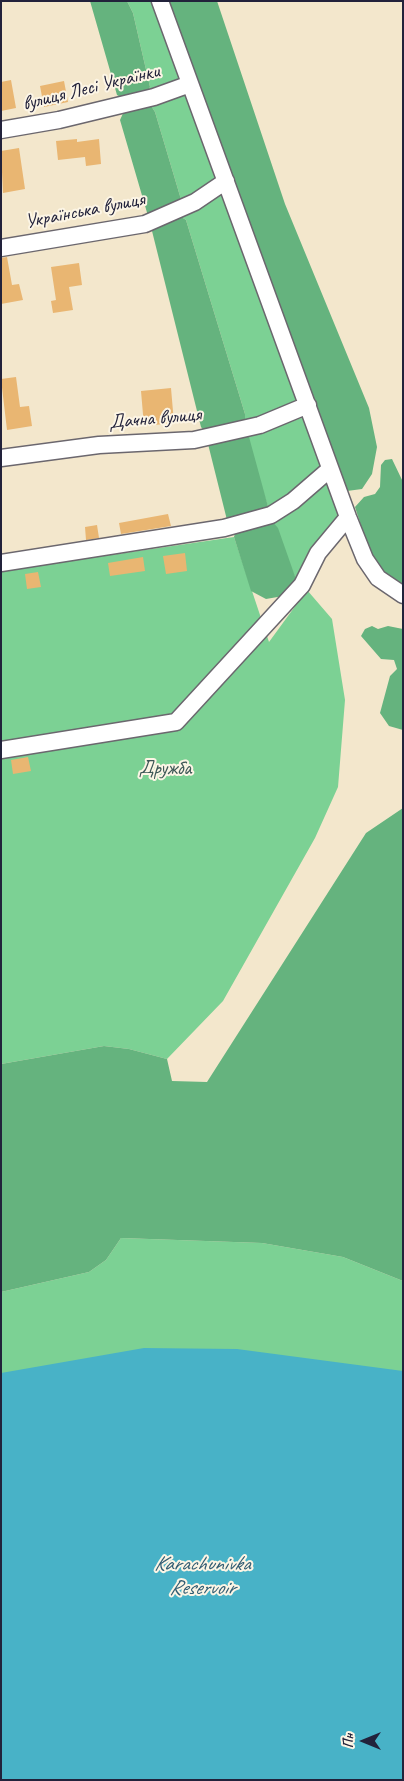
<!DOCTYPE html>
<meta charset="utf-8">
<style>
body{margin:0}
#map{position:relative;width:404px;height:1781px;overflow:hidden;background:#f3e7cc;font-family:Caveat,sans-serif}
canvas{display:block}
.frame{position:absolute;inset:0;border:2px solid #22223b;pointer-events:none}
.north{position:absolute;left:339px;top:1716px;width:50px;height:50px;-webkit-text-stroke:4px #fcf5e5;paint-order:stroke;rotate:270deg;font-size:14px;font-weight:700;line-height:20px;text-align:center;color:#22223b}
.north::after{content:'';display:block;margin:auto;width:18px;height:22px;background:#22223b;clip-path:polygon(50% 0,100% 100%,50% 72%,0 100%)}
</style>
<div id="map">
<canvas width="404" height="1781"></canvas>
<div class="frame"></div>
<div class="north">Пн</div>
</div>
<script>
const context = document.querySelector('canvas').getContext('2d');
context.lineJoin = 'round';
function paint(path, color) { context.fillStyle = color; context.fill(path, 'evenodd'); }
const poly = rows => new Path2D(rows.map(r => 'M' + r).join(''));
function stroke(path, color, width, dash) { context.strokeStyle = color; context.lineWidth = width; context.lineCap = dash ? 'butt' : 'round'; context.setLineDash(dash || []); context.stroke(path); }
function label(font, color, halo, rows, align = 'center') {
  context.font = font + ' Caveat,sans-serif'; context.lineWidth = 4; context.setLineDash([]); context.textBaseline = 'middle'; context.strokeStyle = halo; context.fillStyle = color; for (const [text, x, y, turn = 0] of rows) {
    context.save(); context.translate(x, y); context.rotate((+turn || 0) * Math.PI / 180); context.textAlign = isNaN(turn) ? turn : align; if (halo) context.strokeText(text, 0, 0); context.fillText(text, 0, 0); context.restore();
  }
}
const green = poly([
 [127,1,155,1,182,73,177,83,147,93,150,87,133,13],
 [180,95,188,96,220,180,180,202,180,196,155,112,150,104],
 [223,189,301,403,242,425,245,414,186,220,180,216],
 [307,416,325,468,269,510,245,434,261,432],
 [328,478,341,518,297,582,271,520],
 [234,537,269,642,307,590,332,619,345,700,338,787,315,838,223,1001,167,1059,129,1049,104,1046,1,1064,1,571],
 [121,1238,262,1243,343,1257,403,1281,403,1430,1,1416,1,1292,89,1272,106,1260]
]);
const forest = poly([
 [90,1,127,1,133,13,150,87,147,93,124,99,117,95],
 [168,1,217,1,285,204,369,408,377,447,372,474,362,489,347,491],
 [150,104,155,112,180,196,180,202,148,216,120,120,125,109],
 [180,216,186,220,245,414,245,420,242,425,205,432,201,427,152,231,153,226],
 [245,434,249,437,269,510,227,520,208,444],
 [392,459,403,482,403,590,382,575,371,557,355,507,364,497,375,494,380,487,381,465,385,460],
 [271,520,278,528,297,582,289,595,266,599,251,591,234,537,235,533],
 [372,626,378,629,388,626,403,629,403,730,389,726,380,713,390,676,397,669,394,660,381,659,361,636,365,629],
 [403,808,403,1281,343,1257,262,1243,121,1238,106,1260,89,1272,1,1292,1,1064,104,1046,129,1049,167,1059,172,1081,207,1082,366,833]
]);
const water = poly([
 [144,1348,237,1349,403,1371,403,1780,1,1780,1,1373]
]);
const building = poly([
 [11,80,16,108,1,111,1,82],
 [64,81,68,102,44,107,40,86],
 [77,139,77,142,99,139,101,164,86,166,85,157,58,160,56,141],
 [19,148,25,189,3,193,1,151],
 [7,257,12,285,19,284,23,300,1,304,1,258],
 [79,263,82,285,69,287,73,310,53,313,51,301,56,300,51,267],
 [16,377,20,407,29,406,32,426,7,430,1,379],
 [171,388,174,423,144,426,141,391],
 [168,514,171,526,121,534,119,523],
 [97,525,99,538,86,540,85,527],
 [185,553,187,571,166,574,163,556],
 [143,557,145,571,110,576,108,563],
 [38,572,41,587,27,589,25,574],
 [28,757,31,771,13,774,11,760]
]);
const minor = poly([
 [160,1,348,517,365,559,378,578,403,595],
 [1,130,59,120,154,97,190,84],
 [1,248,145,224,195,202,226,181],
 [1,458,99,445,194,440,260,425,308,405],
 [1,563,224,528,271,515,293,501,330,469],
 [1,750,176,722,302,585,318,553,348,517]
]);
const streetNames = [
 ["вулиця Лесі Українки",91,88,-14],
 ["Українська вулиця",85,211,-11],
 ["Дачна вулиця",155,419,-5]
];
const parkNames = [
 ["Дружба",165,769]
];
const waterNames = [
 ["Karachunivka",202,1564],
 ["Reservoir",202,1588]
];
paint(green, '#7cd194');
paint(forest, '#65b37e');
paint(water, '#48b2c7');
paint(building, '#e9b672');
stroke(minor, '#6b676e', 19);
stroke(minor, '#fff', 16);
label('20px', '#22223b', '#fcf5e5', streetNames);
label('20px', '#3d5756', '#fcf5e5', parkNames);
label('italic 21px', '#315c73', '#fcf5e5', waterNames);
</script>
